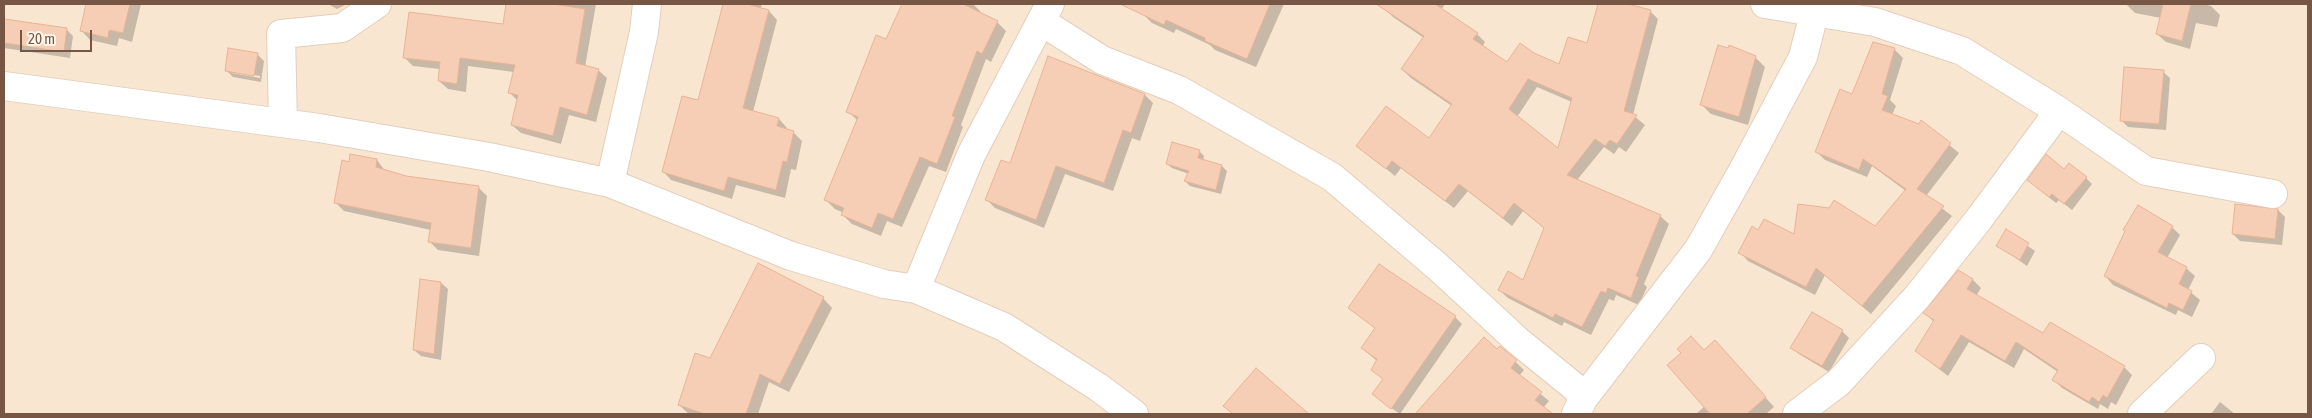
<!DOCTYPE html>
<style>
body{margin:0}
#map{position:relative;width:2312px;height:418px;overflow:hidden;background:#fef2e1;font-family:"Asap Condensed",sans-serif}
canvas{display:block}
.frame{position:absolute;inset:0;border:5px solid #785645;pointer-events:none}
.scale{position:absolute;left:20px;top:30px;width:72px;height:22px;box-sizing:border-box;border:2px solid #785645;border-top:0;padding-left:6px;font-size:15px;line-height:18px;white-space:nowrap;color:#785645;-webkit-text-stroke:4px #fff6e9;paint-order:stroke}
</style>
<div id="map">
<canvas width="2312" height="418"></canvas>
<div class="frame"></div>
<div class="scale">20 m</div>
</div>
<script>
const context = document.querySelector('canvas').getContext('2d');
context.lineJoin = 'round';
function paint(path, color) { context.fillStyle = color; context.fill(path, 'evenodd'); }
const poly = rows => new Path2D(rows.map(r => 'M' + r).join(''));
function stroke(path, color, width, dash) { context.strokeStyle = color; context.lineWidth = width; context.lineCap = dash ? 'butt' : 'round'; context.setLineDash(dash || []); context.stroke(path); }
const residential = poly([
 [4,4,2308,4,2308,414,4,414]
]);
const shadow = poly([
 [87,4,141,4,132,42,119,38,117,46,90,40,81,30],
 [328,4,347,4,337,9],
 [507,4,596,4,585,67,598,70,607,78,596,122,569,115,561,144,521,133,512,125,518,101,509,92,514,72,468,66,466,92,448,89,439,81,440,69,413,66,404,57,504,26],
 [724,4,762,4,760,9,769,11,777,20,753,112,779,119,787,128,787,130,793,132,802,141,796,170,791,169,785,198,736,185,732,199,671,180,663,171,699,102],
 [904,4,973,4,980,11,979,13,997,22,1006,31,991,62,986,59,961,125,963,127,946,172,929,166,902,227,887,221,881,236,852,224,843,215,844,213,835,209,826,200,857,120,848,111],
 [1148,4,1284,4,1256,67,1215,50,1210,45,1176,29,1174,33,1152,23,1143,14],
 [1388,4,1445,4,1441,10,1477,34,1485,42,1482,47,1508,63,1533,54,1560,65,1588,45,1599,4,1623,4,1650,11,1658,19,1633,115,1645,125,1626,152,1619,147,1614,154,1604,147,1577,180,1660,216,1669,224,1644,284,1647,287,1639,305,1616,295,1614,301,1609,299,1591,335,1564,322,1562,326,1508,298,1499,290,1523,282,1545,229,1523,211,1512,226,1468,191,1454,208,1401,168,1395,176,1358,146,1430,140,1452,106,1411,78,1402,69,1424,38,1393,17,1385,9],
 [1537,87,1572,102,1559,150,1517,117],
 [2126,4,2203,4,2211,6,2220,15,2217,27,2196,23,2190,49,2166,42,2157,34,2161,18,2135,13],
 [4,21,67,30,73,36,70,58,4,48],
 [1873,44,1895,50,1903,58,1890,100,1896,106,1892,115,1919,125,1921,122,1959,153,1926,196,1952,216,1871,314,1825,275,1815,295,1748,261,1740,252,1795,236,1876,228,1906,191,1872,166,1867,177,1825,160,1817,152,1853,95],
 [257,54,264,61,261,82,233,77,226,70],
 [232,71,260,76,260,78,232,73],
 [1755,57,1765,67,1748,125,1711,114,1702,105],
 [2163,72,2170,78,2166,130,2128,127,2121,120],
 [1145,95,1153,103,1140,141,1132,138,1113,191,1065,174,1044,228,995,208,987,200,1011,165],
 [1173,143,1200,152,1204,156,1203,161,1222,166,1227,171,1221,194,1190,186,1185,181,1189,174,1172,168,1167,164],
 [377,160,385,171,406,177,478,187,487,196,479,256,438,250,429,241,431,230,344,211,335,202,350,163],
 [2065,170,2086,178,2092,184,2072,210,2059,200,2056,203,2036,187],
 [2236,206,2278,210,2285,217,2282,245,2240,241,2233,234],
 [2172,227,2180,235,2167,258,2186,268,2195,276,2188,290,2200,300,2192,317,2178,310,2176,315,2113,285,2105,276],
 [2006,231,2035,251,2027,266,1997,245],
 [1973,280,1981,288,1976,296,2044,334,2051,324,2124,367,2132,375,2116,405,2111,402,2108,409,2100,404,2098,409,2062,388,2054,380,2058,372,2024,349,2014,368,1969,342,1948,376,1925,358,1917,350,1934,322,1925,313],
 [441,283,448,289,441,360,421,356,414,350],
 [823,298,832,308,789,392,769,382,758,414,689,414,679,405,711,360],
 [1350,308,1455,317,1462,324,1400,414,1381,401,1384,380,1373,370,1377,361,1362,348,1376,329],
 [1812,313,1842,331,1849,338,1829,372,1799,354,1792,347],
 [1500,347,1524,370,1519,376,1549,401,1543,408,1549,414,1427,414,1421,409],
 [1704,351,1724,351,1774,407,1766,414,1696,414,1705,406],
 [1257,370,1306,414,1233,414,1225,406],
 [2220,402,2235,414,2211,414]
]);
const building = poly([
 [86,4,130,4,123,33,109,30,108,38,80,31,86,4],
 [506,4,553,4,585,9,576,63,599,69,587,115,560,107,553,136,511,125,518,95,508,93,515,65,460,58,457,84,438,81,440,62,403,58,409,12,503,24,506,4],
 [723,4,747,4,769,10,743,108,779,118,777,126,794,131,787,162,783,161,776,190,728,177,724,191,662,172,682,96,698,100,723,4],
 [902,4,963,4,998,21,982,54,977,51,952,116,955,117,937,164,920,157,893,219,878,213,872,228,841,215,844,208,824,200,858,117,846,112,876,35,886,39,902,4],
 [1120,4,1270,4,1247,59,1205,41,1205,38,1166,20,1164,25,1120,4],
 [1376,4,1435,4,1478,33,1473,39,1507,62,1520,43,1534,53,1559,64,1568,37,1587,43,1598,4,1628,4,1651,10,1624,111,1637,115,1617,144,1610,140,1605,146,1595,139,1567,175,1661,215,1636,276,1639,277,1631,298,1608,288,1606,293,1601,291,1582,327,1555,314,1553,318,1498,290,1508,271,1523,280,1544,228,1514,203,1503,218,1459,184,1445,201,1392,161,1386,169,1356,146,1386,106,1429,138,1452,104,1401,69,1424,36,1376,4],
 [1528,79,1572,98,1558,148,1509,109,1528,79],
 [2163,4,2191,4,2182,41,2156,34,2163,4],
 [4,19,67,28,64,52,4,43,4,19],
 [1873,42,1895,48,1882,94,1888,96,1882,110,1919,124,1921,120,1951,143,1917,189,1944,206,1862,306,1816,268,1806,287,1738,253,1752,226,1758,230,1764,219,1794,234,1798,204,1829,208,1834,200,1875,226,1906,189,1863,159,1859,170,1815,152,1840,89,1852,94,1873,42],
 [1718,45,1728,48,1729,45,1756,56,1739,117,1700,105,1718,45],
 [228,48,258,53,254,76,225,71,228,48],
 [1048,56,1145,94,1131,133,1123,130,1104,183,1056,166,1036,220,985,200,1001,160,1010,163,1048,56],
 [2124,67,2164,70,2159,124,2120,121,2124,67],
 [1172,142,1200,150,1198,158,1222,165,1216,190,1184,181,1189,171,1166,164,1172,142],
 [350,154,377,159,376,167,406,176,479,186,471,248,428,242,431,223,334,203,342,160,349,162,350,154],
 [2046,154,2064,169,2069,163,2087,177,2064,204,2052,194,2049,197,2027,180,2046,154],
 [2235,204,2278,209,2275,239,2232,234,2235,204],
 [2138,205,2173,226,2158,252,2187,267,2179,284,2192,291,2183,310,2169,303,2167,308,2104,276,2125,231,2123,230,2138,205],
 [2006,229,2029,243,2020,260,1996,246,2006,229],
 [758,263,824,297,780,384,760,374,746,414,705,414,678,405,695,353,710,358,758,263],
 [1379,264,1456,316,1391,409,1372,394,1383,379,1371,370,1377,359,1361,348,1375,328,1348,308,1379,264],
 [1958,270,1973,279,1967,289,2043,333,2050,322,2125,366,2107,398,2103,395,2099,402,2092,397,2089,402,2052,380,2058,370,2016,342,2005,361,1961,335,1940,369,1915,351,1934,320,1923,313,1958,270],
 [420,279,441,282,434,354,413,350,420,279],
 [1812,312,1843,330,1822,366,1790,348,1812,312],
 [1691,336,1704,350,1715,340,1766,397,1747,414,1710,414,1667,365,1681,353,1677,349,1691,336],
 [1484,337,1497,349,1500,346,1517,360,1511,368,1542,392,1535,400,1553,414,1415,414,1484,337],
 [1256,368,1309,414,1233,414,1223,406,1256,368]
]);
const minor = poly([
 [1765,4,1875,22,1962,51,2059,111,2146,171,2273,194],
 [1042,22,1102,60,1179,90,1332,177,1438,267,1518,341,1577,389,1583,399],
 [4,86,319,128,489,157,610,183,791,256,884,284,916,289,1004,327,1098,387,1134,414],
 [283,123,281,34,342,28,377,4],
 [610,183,644,32,647,4],
 [916,289,971,155,1050,4],
 [1576,414,1583,399,1698,250,1743,170,1803,57,1814,14],
 [1797,414,1839,382,1917,297,1979,219,2059,111],
 [2142,414,2201,358]
]);
paint(residential, '#f9e6d1');
paint(shadow, '#0003');
paint(building, '#f6ceb6');
stroke(building, '#ebb394', 1);
stroke(minor, '#e3cebc', 30);
stroke(minor, '#fff', 28);
</script>
